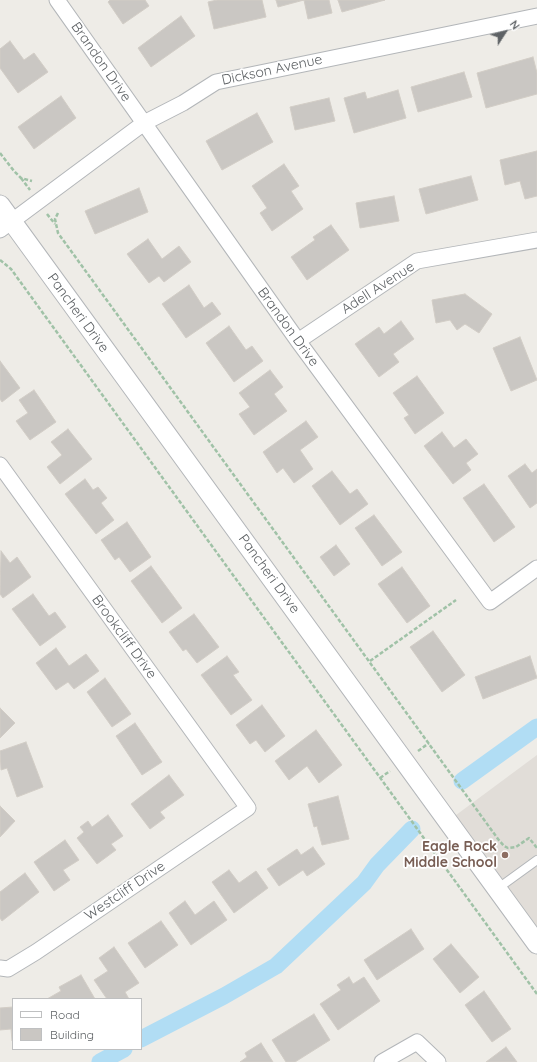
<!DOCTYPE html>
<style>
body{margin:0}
#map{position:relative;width:537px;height:1062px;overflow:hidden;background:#eeece7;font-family:Quicksand,sans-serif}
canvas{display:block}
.legend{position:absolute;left:12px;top:998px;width:130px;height:52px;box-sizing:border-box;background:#fff;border:1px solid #bfc0c1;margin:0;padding:5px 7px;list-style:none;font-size:12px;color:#5e6265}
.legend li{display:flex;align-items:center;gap:8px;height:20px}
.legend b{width:20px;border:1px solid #bfc0c1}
.north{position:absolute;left:485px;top:12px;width:40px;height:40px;-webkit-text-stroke:3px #fff;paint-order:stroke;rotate:54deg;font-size:11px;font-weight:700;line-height:16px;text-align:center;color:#5e6265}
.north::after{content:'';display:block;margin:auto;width:14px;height:18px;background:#5e6265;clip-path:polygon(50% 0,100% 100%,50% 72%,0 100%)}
</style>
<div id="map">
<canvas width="537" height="1062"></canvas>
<ul class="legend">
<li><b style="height:5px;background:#fff"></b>Road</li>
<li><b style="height:11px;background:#cac7c3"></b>Building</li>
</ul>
<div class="north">N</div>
</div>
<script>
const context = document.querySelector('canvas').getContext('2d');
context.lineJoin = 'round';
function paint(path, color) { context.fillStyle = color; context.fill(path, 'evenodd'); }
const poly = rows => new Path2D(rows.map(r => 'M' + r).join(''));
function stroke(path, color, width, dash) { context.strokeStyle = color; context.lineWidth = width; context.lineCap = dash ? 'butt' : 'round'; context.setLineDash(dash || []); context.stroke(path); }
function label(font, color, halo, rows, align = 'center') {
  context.font = font + ' Quicksand,sans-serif'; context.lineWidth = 3.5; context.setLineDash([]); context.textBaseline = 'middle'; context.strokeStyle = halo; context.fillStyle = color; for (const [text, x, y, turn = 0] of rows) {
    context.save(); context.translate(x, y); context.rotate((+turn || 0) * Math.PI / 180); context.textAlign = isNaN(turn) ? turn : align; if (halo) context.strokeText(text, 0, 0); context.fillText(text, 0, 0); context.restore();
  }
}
const education = poly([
 [537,755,537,944,448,821]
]);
const canal = poly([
 [462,781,537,727],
 [141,1039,224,996,276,966,364,883,377,865,412,829],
 [100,1062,124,1049]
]);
const building = poly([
 [110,0,145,0,149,6,123,24,108,2,110,0],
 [217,0,262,0,266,17,214,29,208,2,217,0],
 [276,0,329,0,332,13,308,19,304,0,278,7,276,0],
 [338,0,385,0,342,12,338,0],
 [181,16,195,36,151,67,138,48,181,16],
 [10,41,24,60,34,53,48,72,18,93,0,68,0,49,10,41],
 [533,57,537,73,537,94,486,108,477,73,533,57],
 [464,72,472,97,418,112,411,87,464,72],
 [398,90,406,118,354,133,344,98,365,92,367,99,398,90],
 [61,96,76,118,34,149,18,127,61,96],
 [329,98,335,121,295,130,290,107,329,98],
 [257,113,273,142,222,170,206,141,257,113],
 [537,151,537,196,525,199,520,181,505,185,500,160,537,151],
 [284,164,299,186,291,191,303,209,272,231,260,213,267,208,252,186,284,164],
 [471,176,478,200,426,214,419,189,471,176],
 [139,188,148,212,95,234,85,211,139,188],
 [394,196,399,221,360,228,356,203,394,196],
 [331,225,349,250,307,280,291,257,315,240,313,237,331,225],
 [148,239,162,259,179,246,191,262,164,282,159,276,149,283,127,254,148,239],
 [189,285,204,308,212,302,221,314,186,338,162,304,189,285],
 [465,294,492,314,479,333,465,324,457,330,450,320,436,323,432,300,465,294],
 [401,321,414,339,393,354,399,362,379,377,355,344,379,327,384,334,401,321],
 [229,326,246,350,252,346,263,361,234,382,206,343,229,326],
 [520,337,537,380,511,391,493,348,520,337],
 [0,361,20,388,2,402,0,399,0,361],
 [270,370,283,387,274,394,287,411,254,435,239,414,250,407,239,393,270,370],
 [417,376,444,413,415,434,404,418,409,415,393,393,417,376],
 [34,390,56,422,30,440,16,421,28,413,19,400,34,390],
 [306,421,318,437,300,450,313,469,294,483,283,468,277,473,263,452,306,421],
 [68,429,92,459,60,484,47,467,62,455,51,442,68,429],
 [442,432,454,448,466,439,478,454,466,463,471,470,453,484,424,446,442,432],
 [525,464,532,473,537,469,537,503,530,508,508,476,525,464],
 [332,471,350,494,357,489,368,504,340,525,312,486,332,471],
 [85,479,93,490,98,487,107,498,101,503,114,520,96,534,65,494,85,479],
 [484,484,515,527,494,542,463,498,484,484],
 [374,515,402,552,382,566,355,528,374,515],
 [127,522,151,557,130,572,119,557,115,560,101,540,127,522],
 [336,545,350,564,334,576,320,557,336,545],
 [1,551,10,563,17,557,31,577,3,598,0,594,1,551],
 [151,566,182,608,162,623,131,581,151,566],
 [402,567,430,606,407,623,378,584,402,567],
 [33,594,49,616,55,612,66,627,40,646,12,609,33,594],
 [194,614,219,647,197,663,186,649,183,651,169,632,194,614],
 [433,631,465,675,442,692,410,647,433,631],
 [56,648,69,666,86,654,99,671,74,689,68,682,56,690,36,663,56,648],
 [227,656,239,672,233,675,252,700,231,715,201,675,227,656],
 [530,656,537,678,483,699,475,677,530,656],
 [105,678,131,714,112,727,87,692,105,678],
 [262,705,285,736,265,752,256,740,250,744,236,725,262,705],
 [0,708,15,723,0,738,0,708],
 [135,723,162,762,142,775,116,736,135,723],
 [316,730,342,765,319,783,307,766,289,780,275,761,316,730],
 [26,742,43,787,17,797,7,768,1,770,0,751,26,742],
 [169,775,184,795,160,812,165,818,150,829,131,804,169,775],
 [338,796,349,839,322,845,317,826,314,827,308,804,338,796],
 [0,806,15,821,0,837,0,806],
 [108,815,123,836,111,844,116,850,97,864,77,838,84,832,80,827,88,821,92,827,108,815],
 [65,840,79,860,63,870,70,880,54,891,34,862,65,840],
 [313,847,325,864,307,876,303,870,279,886,267,869,297,849,301,855,313,847],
 [229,870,239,883,256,871,268,888,234,913,212,882,229,870],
 [25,873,39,892,2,921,0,918,0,892,25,873],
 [185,901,195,915,214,901,227,920,191,945,169,913,185,901],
 [161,921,178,945,145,968,128,943,161,921],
 [411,929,424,949,377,980,364,960,411,929],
 [451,944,479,977,460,993,433,959,451,944],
 [114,947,139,983,125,992,129,999,107,999,94,980,108,971,99,958,114,947],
 [81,975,95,999,47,999,61,991,59,987,81,975],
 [349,977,353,984,364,977,380,1001,338,1030,320,1004,341,990,337,985,349,977],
 [484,991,511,1029,492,1042,465,1005,484,991],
 [13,1007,13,1041,12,1041,11,1029,0,1030,0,1008,13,1007],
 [314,1014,330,1040,295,1062,286,1062,272,1040,314,1014],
 [261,1043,273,1062,240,1062,247,1057,245,1053,261,1043],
 [506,1047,517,1062,486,1062,506,1047]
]);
const path = poly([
 [0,153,14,171,21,178,32,181],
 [21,178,30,190],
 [58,213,55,219,58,233,498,839,504,846,508,848,516,847,529,838,537,848],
 [47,214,55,224],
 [0,260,11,269,537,994],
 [370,661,456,600],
 [418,751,429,743],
 [380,778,390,771]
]);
const service = poly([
 [497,889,537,860]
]);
const minor = poly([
 [57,0,298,341,490,602,537,568],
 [0,230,144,123,183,103,216,82,537,16],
 [298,341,417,261,537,240],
 [0,465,248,808,36,952,8,969,0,968],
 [382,1062,417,1042,438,1062]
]);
const tertiary = poly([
 [0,205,537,944]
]);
const markers = [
 [505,855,4,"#8d6e63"]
];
const streetNames = [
 ["Brandon Drive",101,62,55],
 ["Dickson Avenue",272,70,-12],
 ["Adell Avenue",378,288,-33],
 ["Pancheri Drive",78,313,54],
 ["Brandon Drive",288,327,54],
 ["Pancheri Drive",269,574,54],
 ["Brookcliff Drive",124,637,54],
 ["Westcliff Drive",125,891,-34]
];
const educationNames = [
 ["Eagle Rock",497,847],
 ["Middle School",497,863]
];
paint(education, '#e1ddd8');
stroke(canal, '#b1ddf4', 17);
paint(building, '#cac7c3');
stroke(building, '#d2cdc6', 1);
stroke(service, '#b3b6b9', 10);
stroke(minor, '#b3b6b9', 17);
stroke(tertiary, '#b3b6b9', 21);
stroke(path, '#a0c2a7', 2.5, [4, 2]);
stroke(service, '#fff', 8);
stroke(minor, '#fff', 15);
stroke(tertiary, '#fff', 19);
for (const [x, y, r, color] of markers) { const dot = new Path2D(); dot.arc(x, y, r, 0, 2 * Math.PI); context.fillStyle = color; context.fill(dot); stroke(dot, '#fff', 1.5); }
label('14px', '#5e6265', '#fff', streetNames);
label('bold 14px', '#785e54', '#fff', educationNames, 'right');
</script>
